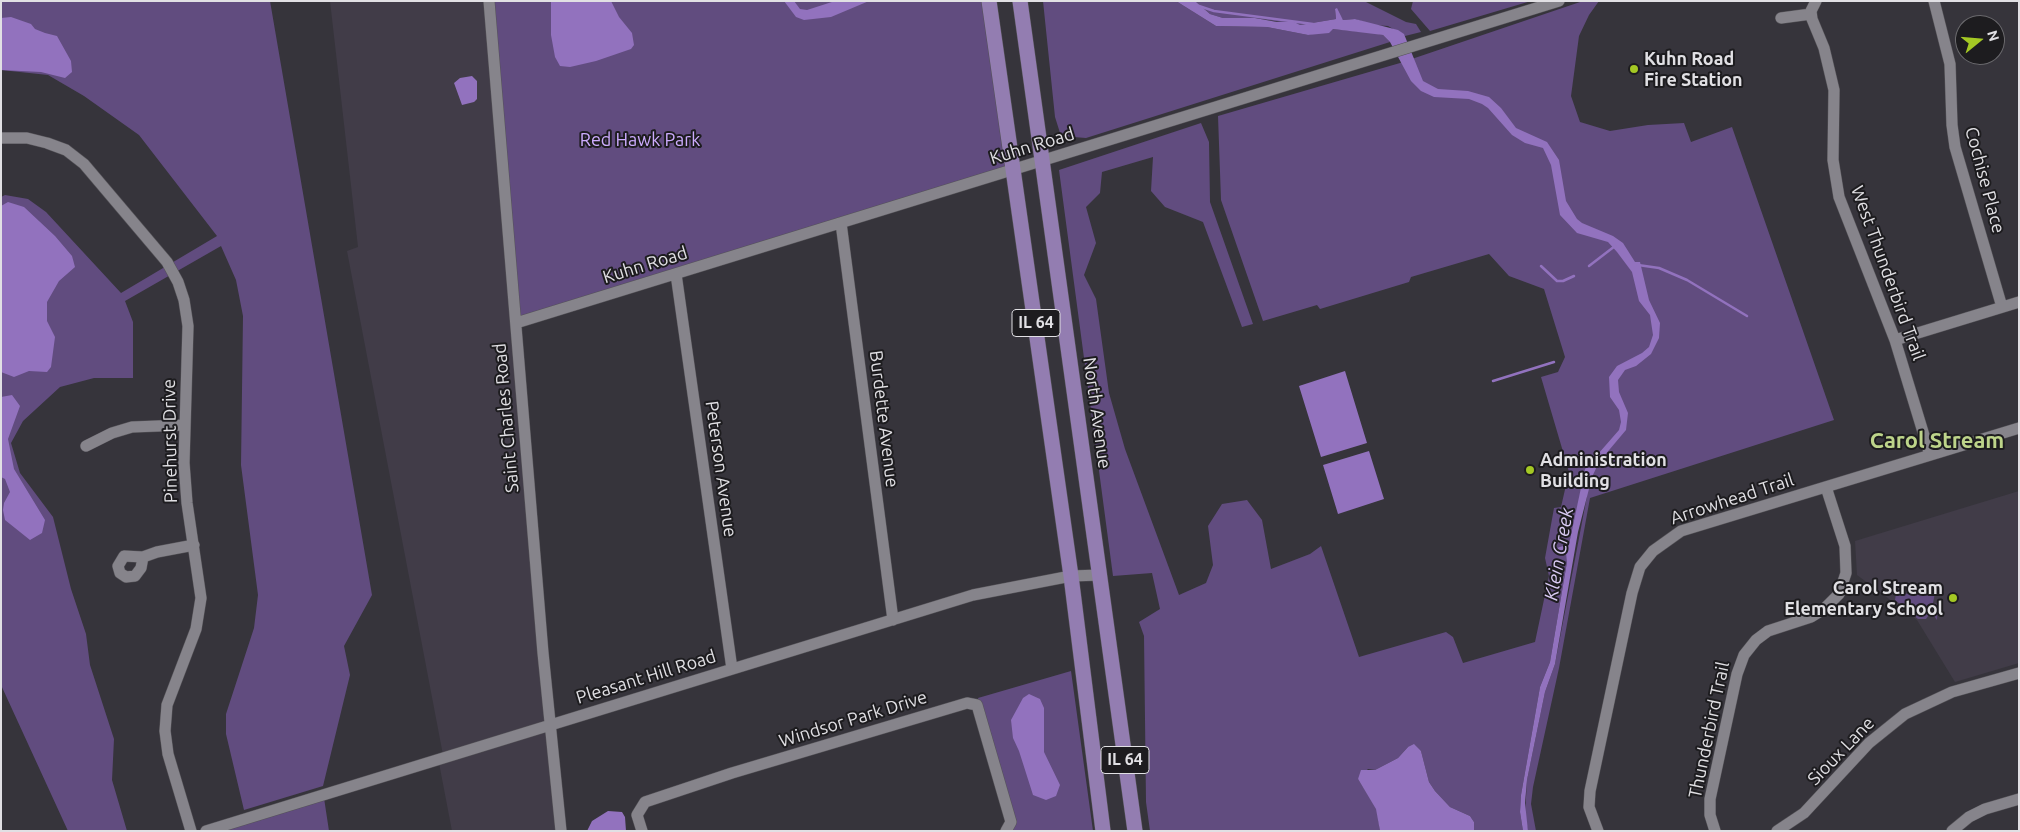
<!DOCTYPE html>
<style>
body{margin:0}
#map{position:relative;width:2020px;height:832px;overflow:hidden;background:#36343b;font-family:Ubuntu,sans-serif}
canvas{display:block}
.frame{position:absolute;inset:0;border:2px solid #e1e0e4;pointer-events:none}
.north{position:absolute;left:1955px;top:15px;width:50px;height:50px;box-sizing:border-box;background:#1d1c1f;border:1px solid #6b6a6e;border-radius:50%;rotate:73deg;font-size:14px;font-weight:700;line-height:20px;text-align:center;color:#e1e0e4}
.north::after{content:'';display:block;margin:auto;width:18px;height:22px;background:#a4c824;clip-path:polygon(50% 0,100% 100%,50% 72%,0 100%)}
</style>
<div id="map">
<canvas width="2020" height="832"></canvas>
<div class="frame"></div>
<div class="north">N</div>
</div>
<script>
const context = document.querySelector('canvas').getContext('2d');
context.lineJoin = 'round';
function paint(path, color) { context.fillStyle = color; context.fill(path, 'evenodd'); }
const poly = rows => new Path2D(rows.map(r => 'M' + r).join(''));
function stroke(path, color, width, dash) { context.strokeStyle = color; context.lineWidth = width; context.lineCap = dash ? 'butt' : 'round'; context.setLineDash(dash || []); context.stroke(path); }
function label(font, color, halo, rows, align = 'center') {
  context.font = font + ' Ubuntu,sans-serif'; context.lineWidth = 4; context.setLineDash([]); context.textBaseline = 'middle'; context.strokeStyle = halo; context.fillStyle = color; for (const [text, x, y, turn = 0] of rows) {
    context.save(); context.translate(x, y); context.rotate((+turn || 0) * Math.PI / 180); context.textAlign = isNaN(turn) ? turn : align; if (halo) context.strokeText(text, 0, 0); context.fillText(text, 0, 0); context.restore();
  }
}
const built = poly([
 [330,1,488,1,545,724,443,755,347,251,358,247],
 [2019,491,2019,663,1955,682,1917,620,1857,575,1855,541],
 [547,729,556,831,452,831,439,763]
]);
const green = poly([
 [1,1,270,1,372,595,344,646,350,675,323,786,244,810,226,734,226,714,254,628,258,595,241,465,243,316,236,280,221,246,125,301,133,322,133,378,94,378,60,387,23,421,11,443,20,473,53,517,71,589,86,634,90,665,114,739,112,780,127,831,68,831,1,685,1,197,5,195,28,199,46,212,121,293,217,236,139,135,84,96,48,75,1,70],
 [490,1,986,1,1009,169,515,324],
 [1043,1,1176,1,1216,26,1267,27,1308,35,1333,29,1374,33,1383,35,1390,42,1086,138,1061,136,1055,117],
 [1195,1,1364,1,1406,22,1416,24,1421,32,1405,36,1388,26,1373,25,1355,19,1343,20,1335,9,1336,19,1300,25,1255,18,1223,18,1210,14],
 [1413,1,1531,1,1430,31,1411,9],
 [1583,1,1599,1,1589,15,1579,36,1571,96,1580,122,1610,131,1648,125,1684,123,1691,142,1732,127,1834,420,1590,498,1559,668,1533,787,1531,804,1536,831,1528,831,1525,815,1527,780,1545,692,1555,664,1587,496,1581,492,1569,544,1562,551,1567,553,1567,562,1550,662,1540,687,1521,795,1520,812,1523,831,1474,831,1474,822,1470,816,1450,807,1435,791,1429,782,1421,751,1408,747,1398,758,1375,770,1368,769,1358,779,1377,809,1380,831,1150,831,1146,802,1144,636,1139,622,1160,609,1152,573,1113,576,1059,170,1201,123,1209,142,1210,202,1253,324,1242,327,1203,222,1165,207,1151,191,1153,157,1102,172,1100,193,1086,207,1096,243,1084,275,1096,299,1109,393,1125,449,1179,595,1206,583,1213,565,1208,526,1222,504,1247,500,1262,520,1271,569,1310,554,1321,546,1359,657,1446,632,1453,637,1463,663,1535,642,1549,576,1545,558,1554,508,1561,507,1569,472,1541,377,1558,372,1565,357,1544,289,1509,276,1489,254,1411,277,1409,282,1320,309,1317,305,1263,321,1221,200,1218,116,1400,63],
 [1935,593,1933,603,1938,604,1937,620,1931,612,1926,619,1918,619,1895,600,1896,594],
 [1071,671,1093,831,1009,831,1014,821,978,698],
 [324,798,329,831,217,831]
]);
const water = poly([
 [551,1,611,1,619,17,632,33,634,45,631,49,596,61,570,67,560,66,555,57,551,35],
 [784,1,794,1,800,9,807,10,835,1,869,1,831,17,804,20,796,17],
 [1176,1,1195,1,1210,14,1223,18,1255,18,1277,22,1294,22,1300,25,1336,19,1335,9,1337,8,1343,20,1355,19,1398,30,1404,34,1423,81,1438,89,1468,91,1489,97,1501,108,1516,128,1547,142,1559,160,1566,201,1577,219,1582,223,1613,236,1623,243,1635,262,1640,262,1649,300,1660,323,1659,338,1651,354,1636,366,1625,370,1618,380,1619,392,1628,413,1626,430,1599,462,1592,477,1578,532,1555,664,1545,692,1527,780,1525,803,1528,831,1523,831,1520,812,1521,795,1540,687,1550,662,1567,562,1566,553,1559,552,1557,548,1569,544,1585,469,1619,430,1621,422,1619,410,1610,397,1609,377,1617,366,1642,353,1649,347,1653,335,1650,315,1639,301,1632,272,1617,252,1608,242,1577,233,1560,215,1551,165,1543,148,1525,143,1512,135,1488,108,1482,104,1469,99,1434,97,1421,91,1411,81,1390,42,1383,35,1333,29,1329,33,1308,35,1267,27,1216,26],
 [11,17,31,24,35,29,45,33,57,36,71,61,72,72,65,78,41,72,1,70,1,18],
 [472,76,477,81,477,99,474,102,462,105,454,83,460,78],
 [8,202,24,207,55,236,72,256,75,267,59,281,47,302,47,321,55,337,51,367,47,372,29,371,14,377,1,372,1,206],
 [1345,371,1367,443,1321,457,1299,386],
 [12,395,20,406,8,439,14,469,45,520,42,533,30,540,5,520,3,510,4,503,10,492,5,479,1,477,1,397],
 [1369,451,1384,499,1338,514,1323,465],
 [1029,694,1040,699,1044,708,1044,752,1060,785,1056,796,1046,800,1033,795,1019,751,1013,738,1011,720,1023,698],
 [1414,744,1421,751,1429,782,1435,791,1450,807,1470,816,1474,822,1474,831,1380,831,1376,809,1358,779,1361,770,1375,770,1398,758,1408,747],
 [608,811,622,812,625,817,626,831,587,831,592,821]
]);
const stream = poly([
 [1199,6,1214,11,1313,24],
 [1638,265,1659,268,1687,280,1747,316],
 [1541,266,1557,281,1563,281,1574,276],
 [1589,266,1615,246],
 [1493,381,1554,362]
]);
const minor = poly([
 [489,1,543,653,561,831],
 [1816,1,1811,11,1812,19,1824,48,1834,90,1833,160,1839,197,1895,340,1930,455],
 [1934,1,1950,64,1952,125,1955,147,2002,307],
 [1781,18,1811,14],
 [1,138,27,138,47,143,66,150,84,164,167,262,178,282,184,300,188,326,184,463,187,503,201,598,196,629,167,705,165,731,168,754,191,831],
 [841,223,893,620],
 [676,274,732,669],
 [516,323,1559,1],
 [1895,340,2019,302],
 [86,446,112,433,132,427,184,425],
 [143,557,141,568,135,576,126,577,120,573,118,566,124,556,143,557,157,552,194,545],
 [206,831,973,595,1071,576,1100,575],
 [642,831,637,815,645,802,732,773,967,703,977,705,1011,822,1006,831],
 [1598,831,1589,807,1590,791,1632,593,1640,567,1653,551,1681,531,2019,428],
 [1715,831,1710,815,1710,799,1737,674,1744,655,1756,640,1768,631,1811,617,1824,609,1839,594,1846,573,1845,546,1826,487],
 [1777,831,1804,813,1869,743,1905,714,1952,692,2019,673],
 [1952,831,1969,817,1985,809,2019,799]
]);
const major = poly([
 [989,1,1071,576,1103,831],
 [1020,1,1135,831]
]);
const markers = [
 [1634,69,5,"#a4c824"],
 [1530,470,5,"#a4c824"],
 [1953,598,5,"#a4c824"]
];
const shields = [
 [1036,323,48],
 [1125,760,48]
];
const shieldNames = [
 ["IL 64",1036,323],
 ["IL 64",1125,760]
];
const poiNames = [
 ["Kuhn Road",1644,59],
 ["Fire Station",1644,80],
 ["Administration",1540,460],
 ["Building",1540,481],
 ["Carol Stream",1943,588,"right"],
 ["Elementary School",1943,609,"right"]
];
const parkNames = [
 ["Red Hawk Park",640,140]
];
const streetNames = [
 ["Kuhn Road",1032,146,-17],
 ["Cochise Place",1985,180,75],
 ["Kuhn Road",645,265,-17],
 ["West Thunderbird Trail",1888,273,70],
 ["North Avenue",1097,413,82],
 ["Saint Charles Road",506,418,-95],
 ["Burdette Avenue",884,419,83],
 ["Pinehurst Drive",170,441,-91],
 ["Peterson Avenue",721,469,82],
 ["Arrowhead Trail",1732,499,-18],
 ["Pleasant Hill Road",646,677,-17],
 ["Windsor Park Drive",853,719,-17],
 ["Thunderbird Trail",1709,730,-78],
 ["Sioux Lane",1841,751,-46]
];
const waterNames = [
 ["Klein Creek",1559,554,-80]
];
const districtNames = [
 ["Carol Stream",1937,441]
];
paint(built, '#413c48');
paint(green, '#614c7f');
paint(water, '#9272be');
stroke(stream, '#9272be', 2.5);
stroke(minor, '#555358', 12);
stroke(major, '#555358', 16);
stroke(minor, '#86848b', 11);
stroke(major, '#937db1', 15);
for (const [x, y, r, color] of markers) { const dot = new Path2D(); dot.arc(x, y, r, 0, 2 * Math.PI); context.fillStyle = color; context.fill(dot); stroke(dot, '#1d1c1f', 2); }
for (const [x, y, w] of shields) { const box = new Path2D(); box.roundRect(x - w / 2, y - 13.5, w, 27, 4); context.fillStyle = '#1d1c1f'; context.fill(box); stroke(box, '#e1e0e4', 1); }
label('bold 16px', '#e1e0e4', null, shieldNames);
label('bold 18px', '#e1e0e4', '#1d1c1f', poiNames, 'left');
label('18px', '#cdacfe', '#1d1c1f', parkNames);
label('18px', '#e1e0e4', '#1d1c1f', streetNames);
label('italic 19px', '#dacbf4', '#1d1c1f', waterNames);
label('bold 22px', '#bdd48a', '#1d1c1f', districtNames);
</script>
